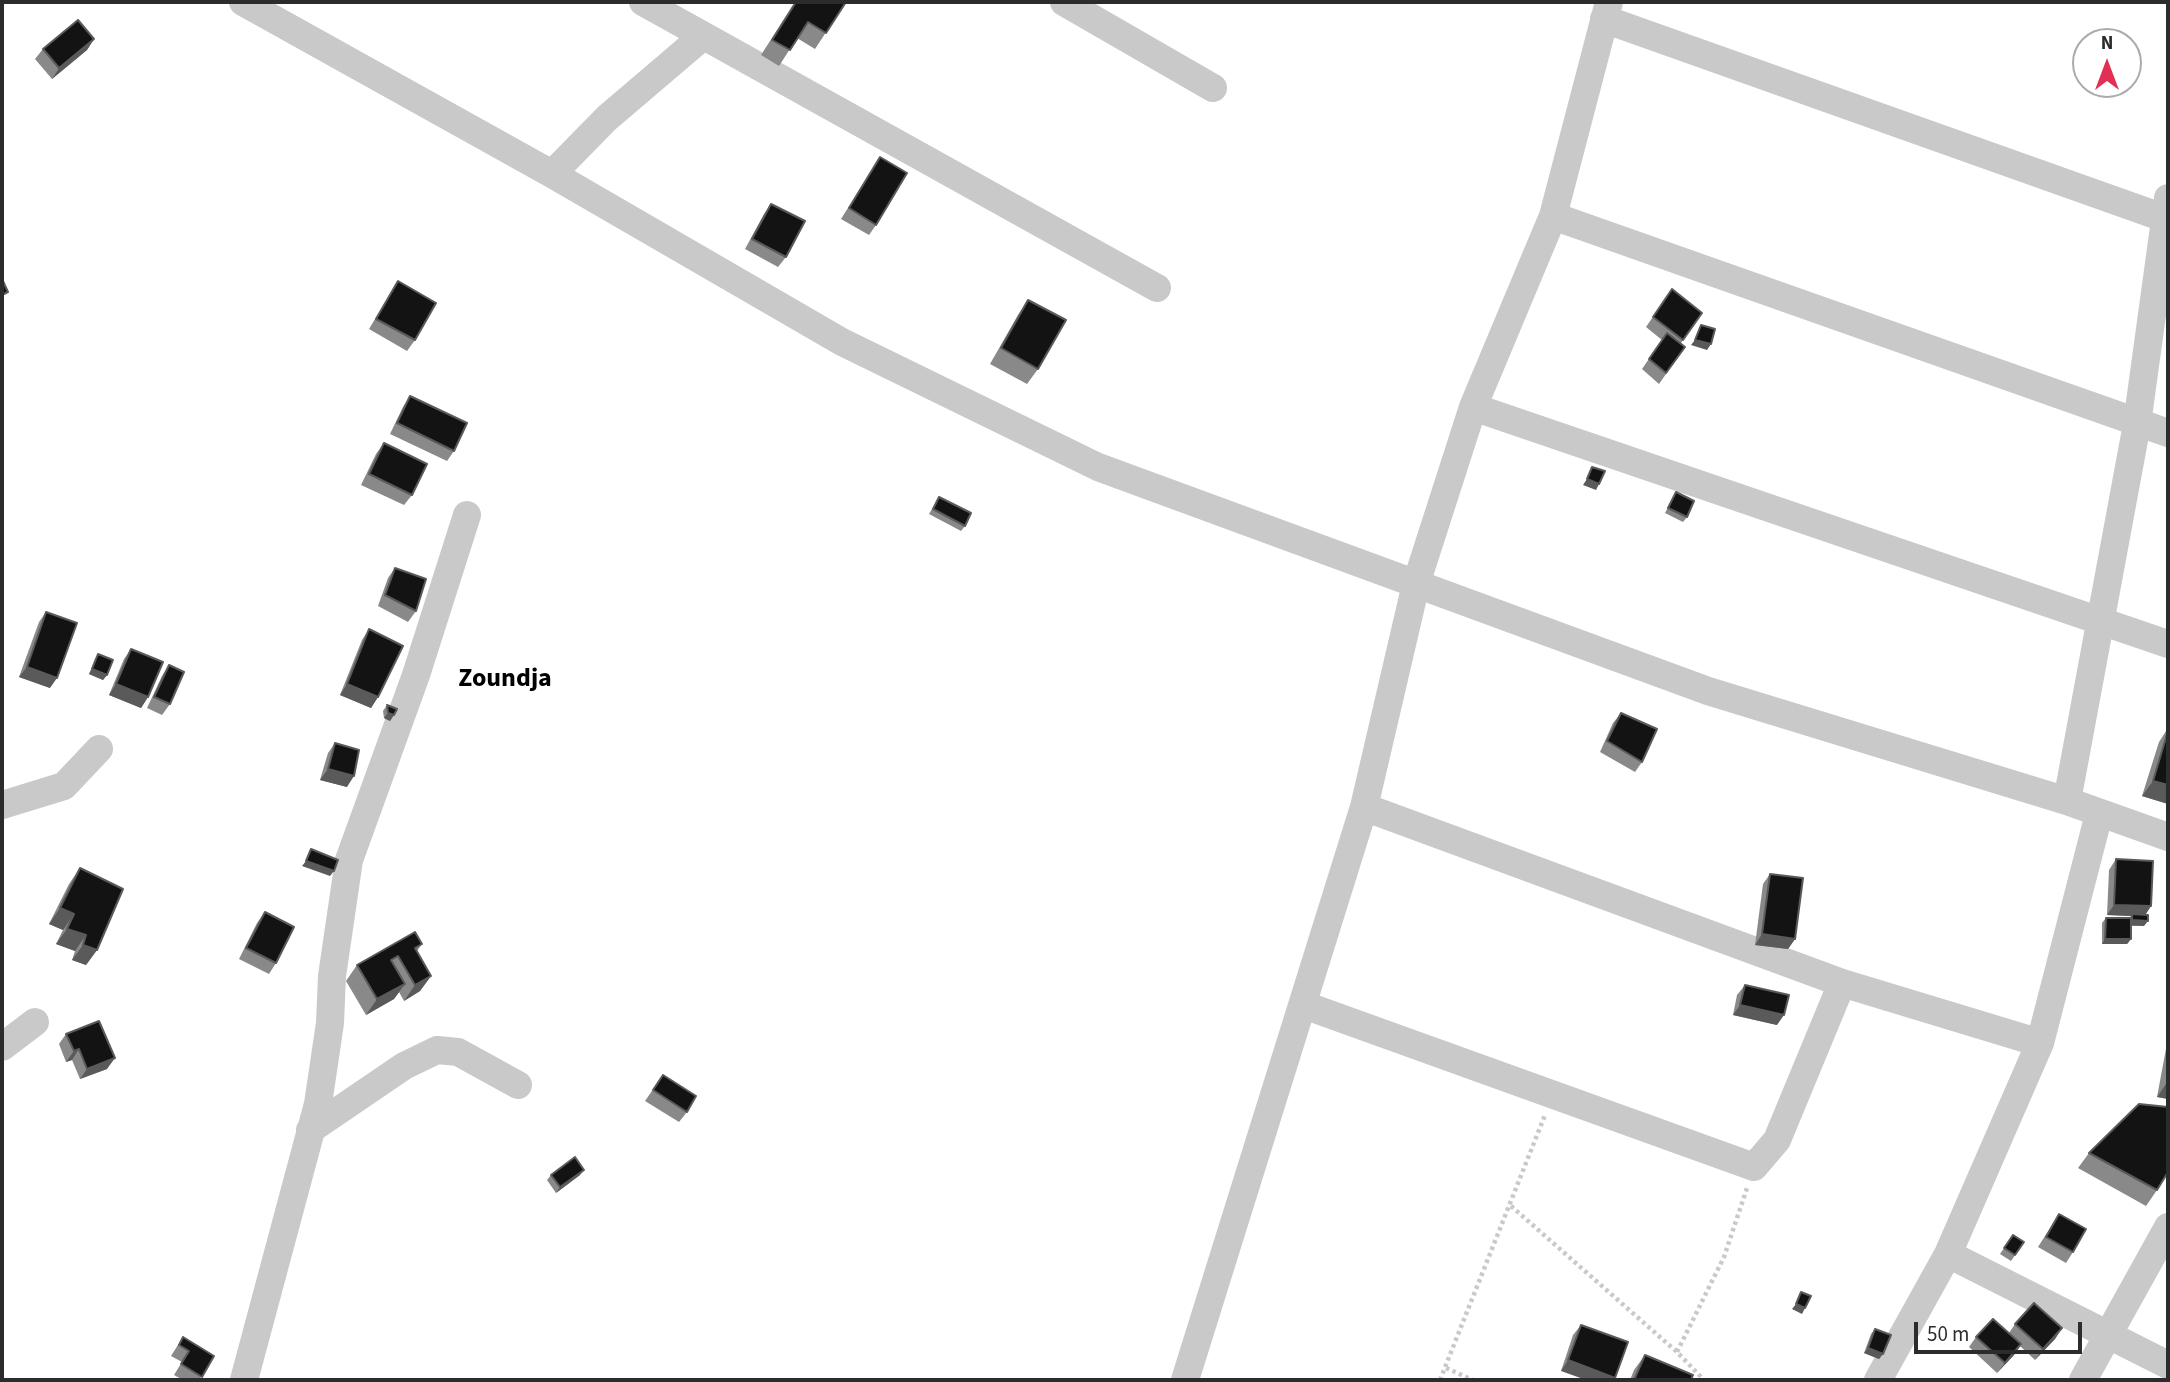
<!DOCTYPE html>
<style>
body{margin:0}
#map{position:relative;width:2170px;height:1382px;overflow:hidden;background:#fff;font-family:"Source Sans 3",sans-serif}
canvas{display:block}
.frame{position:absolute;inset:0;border:4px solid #2c2c2c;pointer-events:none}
.north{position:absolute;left:2072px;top:28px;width:70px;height:70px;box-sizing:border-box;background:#fff;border:2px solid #ababab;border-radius:50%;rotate:0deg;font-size:19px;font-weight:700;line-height:28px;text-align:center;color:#2c2c2c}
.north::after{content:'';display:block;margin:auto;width:24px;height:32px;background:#e32f55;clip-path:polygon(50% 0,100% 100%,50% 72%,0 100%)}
.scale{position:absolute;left:1914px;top:1322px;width:168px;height:32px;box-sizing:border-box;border:4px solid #2c2c2c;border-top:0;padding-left:9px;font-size:21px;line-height:24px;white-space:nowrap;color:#2c2c2c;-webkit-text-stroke:5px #fff;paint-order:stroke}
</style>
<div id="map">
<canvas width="2170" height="1382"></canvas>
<div class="frame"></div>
<div class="north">N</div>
<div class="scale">50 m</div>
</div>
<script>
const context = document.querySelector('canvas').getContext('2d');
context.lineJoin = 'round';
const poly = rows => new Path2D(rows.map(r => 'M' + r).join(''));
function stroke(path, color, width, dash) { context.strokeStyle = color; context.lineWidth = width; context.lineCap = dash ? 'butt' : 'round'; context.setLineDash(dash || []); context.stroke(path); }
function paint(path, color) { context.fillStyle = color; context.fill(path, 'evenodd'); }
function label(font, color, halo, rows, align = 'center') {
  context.font = font + ' "Source Sans 3",sans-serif'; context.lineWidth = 7; context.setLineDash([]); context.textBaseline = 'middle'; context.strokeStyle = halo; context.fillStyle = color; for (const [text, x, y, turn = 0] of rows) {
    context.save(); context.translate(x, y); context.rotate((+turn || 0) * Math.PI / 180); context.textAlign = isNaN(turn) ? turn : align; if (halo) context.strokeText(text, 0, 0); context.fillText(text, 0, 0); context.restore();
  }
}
const path = poly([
 [1511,1206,1677,1352,1704,1380],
 [1677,1352,1724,1257,1747,1188],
 [1446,1368,1473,1380],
 [1440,1380,1545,1115]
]);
const minor = poly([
 [243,2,552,174,842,342,1098,467,1708,691,2067,801,2168,837],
 [643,2,1157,288],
 [1064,2,1213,88],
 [1604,19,2164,218],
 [552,174,607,118,702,37],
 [1553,216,2168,433],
 [1473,407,2168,644],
 [2067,801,2137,424,2168,198],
 [2,805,64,786,99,749],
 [1364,807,1842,983,2040,1043],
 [1304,1005,1754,1167,1777,1140,1842,983],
 [2,1047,35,1022],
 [310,1130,404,1066,437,1050,458,1052,518,1085],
 [1948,1254,2168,1365],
 [244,1380,318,1104,330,1023,332,976,349,860,416,675,467,515],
 [1185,1380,1364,807,1416,584,1473,407,1553,216,1609,2],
 [1878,1380,1948,1254,2040,1043,2099,814],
 [2083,1380,2168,1227]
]);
const wall = poly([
 [795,2,846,2,815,49,797,38,779,66,761,55],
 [94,39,87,50,52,79,35,59,43,49],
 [880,157,876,225,869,235,841,219],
 [771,204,786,257,778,267,745,249,764,214],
 [398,281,415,340,407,351,369,329],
 [1672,289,1702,313,1681,343,1685,347,1659,384,1642,369,1662,340,1646,327],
 [1028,300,1038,369,1027,384,990,364,1018,315],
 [410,396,454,451,447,461,390,434,403,407],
 [384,443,412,495,404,505,361,485,376,454],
 [1676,492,1687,517,1683,522,1665,513],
 [939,497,965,526,961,531,929,514],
 [395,568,416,611,408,622,378,606,388,578],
 [46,612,50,688,19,677,39,622],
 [369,629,378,697,371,708,340,695,362,640],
 [131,649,148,697,141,708,109,695,124,659],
 [98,654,107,675,103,680,89,674,95,659],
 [169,665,170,704,162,715,147,708,162,676],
 [387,705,394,715,390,721,384,718,383,711],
 [1621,713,1642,762,1635,772,1600,752,1613,723],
 [2168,728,2168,804,2142,796,2159,742],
 [335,743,347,787,320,780,328,753],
 [2116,859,2151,906,2145,915,2144,926,2131,926,2131,939,2127,944,2102,944,2102,923,2106,918,2129,918,2131,916,2107,915,2109,870],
 [80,868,97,950,86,965,72,960,75,951,56,944,63,930,49,924,69,884],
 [1770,874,1795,939,1788,949,1755,945,1763,884],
 [265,912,276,963,269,974,239,959,257,923],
 [422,944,417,951,431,976,420,991,404,1001,399,992,394,999,366,1015,346,981,357,965],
 [1745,985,1777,1025,1733,1015,1737,995],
 [66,1034,107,1069,80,1079,72,1060,66,1062,59,1044],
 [2168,1038,2168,1099,2157,1097],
 [663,1075,687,1112,679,1122,645,1101],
 [2089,1153,2157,1190,2146,1206,2078,1168],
 [551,1175,580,1175,556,1193,547,1180],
 [2059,1214,2073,1252,2066,1263,2038,1247],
 [2013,1235,2024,1242,2011,1261,2000,1254],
 [2015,1324,2062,1328,2055,1339,2035,1360,2020,1346,2014,1355,1997,1373,1969,1347,1976,1337,2009,1333],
 [1581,1325,1628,1342,1561,1371,1573,1335],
 [1875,1329,1883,1354,1879,1359,1864,1353,1871,1334],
 [183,1337,214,1356,199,1380,183,1380,174,1375,182,1362,171,1356],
 [1645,1355,1691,1380,1630,1380,1634,1370]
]);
const shadedWall = poly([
 [94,39,87,50,52,79,59,68],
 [1695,340,1711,344,1707,350,1691,345],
 [1587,479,1599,484,1596,490,1583,485],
 [27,667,57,678,50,688,19,677],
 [92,669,107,675,103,680,89,674],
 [116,684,148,697,141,708,109,695],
 [347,684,378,697,371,708,340,695],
 [388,713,394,715,390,721,384,718],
 [328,769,354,776,347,787,320,780],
 [2153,781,2168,785,2168,804,2142,796],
 [306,861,334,871,330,876,302,866],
 [2114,905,2151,906,2144,917,2132,914,2131,916,2107,915],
 [60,908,74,914,63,930,49,924],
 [2132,920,2148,921,2144,926,2128,925],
 [67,929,86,935,75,951,56,944],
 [1762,934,1795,939,1788,949,1755,945],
 [2105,939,2131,939,2127,944,2102,944],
 [83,945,97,950,86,965,72,960],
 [431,976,420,991,404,1001,415,985],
 [405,984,394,999,366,1015,377,999],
 [1740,1005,1784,1015,1777,1025,1733,1015],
 [79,1049,72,1060,66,1062,74,1051],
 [115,1058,107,1069,80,1079,87,1069],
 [2168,1081,2168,1099,2157,1097],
 [584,1170,580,1175,556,1193,560,1187],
 [1796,1304,1805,1308,1802,1314,1792,1309],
 [2062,1328,2055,1339,2035,1360,2043,1349],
 [2021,1344,2014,1355,1997,1373,2005,1363],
 [1868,1348,1883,1354,1879,1359,1864,1353],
 [1568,1360,1615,1378,1613,1380,1586,1380,1561,1371]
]);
const building = poly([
 [796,2,846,2,826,33,808,22,790,50,772,40,796,2],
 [78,20,94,39,59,68,43,49,78,20],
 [880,157,907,173,876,225,849,208,880,157],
 [771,204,805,221,786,257,752,239,771,204],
 [2,279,8,292,2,295,2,279],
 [398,281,436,303,415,340,376,319,398,281],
 [1672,289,1702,313,1683,340,1653,317,1672,289],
 [1028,300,1066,320,1038,369,1001,348,1028,300],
 [1701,325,1715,329,1711,344,1695,340,1701,325],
 [1667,333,1685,347,1666,373,1649,359,1667,333],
 [410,396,467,423,454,451,397,423,410,396],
 [384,443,427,464,412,495,369,474,384,443],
 [1592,467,1605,471,1599,484,1587,479,1592,467],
 [1676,492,1694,501,1687,517,1668,508,1676,492],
 [939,497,971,513,965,526,933,509,939,497],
 [395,568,426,579,416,611,385,595,395,568],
 [46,612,77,623,57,678,27,667,46,612],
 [369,629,403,646,378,697,347,684,369,629],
 [131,649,163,662,148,697,116,684,131,649],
 [98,654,113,660,107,675,92,669,98,654],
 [169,665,184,672,170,704,154,697,169,665],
 [387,705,397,709,394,715,388,713,387,705],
 [1621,713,1657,729,1642,762,1607,741,1621,713],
 [2168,731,2168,785,2153,781,2168,731],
 [335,743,359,750,354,776,328,769,335,743],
 [311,849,338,860,334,871,306,861,311,849],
 [2116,859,2153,861,2151,906,2114,905,2116,859],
 [80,868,123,889,97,950,83,945,86,935,67,929,74,914,60,908,80,868],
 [1770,874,1803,878,1795,939,1762,934,1770,874],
 [265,912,294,927,276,963,246,948,265,912],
 [2132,914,2148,915,2148,921,2132,920,2132,914],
 [2106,918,2131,918,2131,939,2105,939,2106,918],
 [415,932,422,944,415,948,431,976,415,985,398,956,391,960,405,984,377,999,357,965,415,932],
 [1745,985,1789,995,1784,1015,1740,1005,1745,985],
 [99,1021,115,1058,87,1069,79,1049,74,1051,66,1034,99,1021],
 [663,1075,696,1096,687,1112,653,1090,663,1075],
 [2139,1104,2168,1107,2168,1172,2157,1190,2089,1153,2139,1104],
 [575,1157,584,1170,560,1187,551,1175,575,1157],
 [2059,1214,2086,1229,2073,1252,2046,1237,2059,1214],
 [2013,1235,2024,1242,2015,1255,2004,1248,2013,1235],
 [1801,1292,1811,1296,1805,1308,1796,1304,1801,1292],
 [2034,1303,2062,1328,2043,1349,2015,1324,2034,1303],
 [1993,1319,2021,1344,2005,1363,1976,1337,1993,1319],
 [1581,1325,1628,1342,1615,1378,1568,1360,1581,1325],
 [1875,1329,1891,1335,1883,1354,1868,1348,1875,1329],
 [183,1337,214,1356,202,1377,181,1364,189,1351,179,1345,183,1337],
 [1645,1355,1693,1375,1691,1380,1634,1380,1645,1355]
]);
const quarterNames = [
 ["Zoundja",505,680]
];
stroke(path, '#c9c9c9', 4.5, [3.5, 3.5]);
stroke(minor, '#c9c9c9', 28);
paint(wall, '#898989');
paint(shadedWall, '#5a5a5a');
paint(building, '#131313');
stroke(building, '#5a5a5a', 2);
label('bold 26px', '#000', '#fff', quarterNames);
</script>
